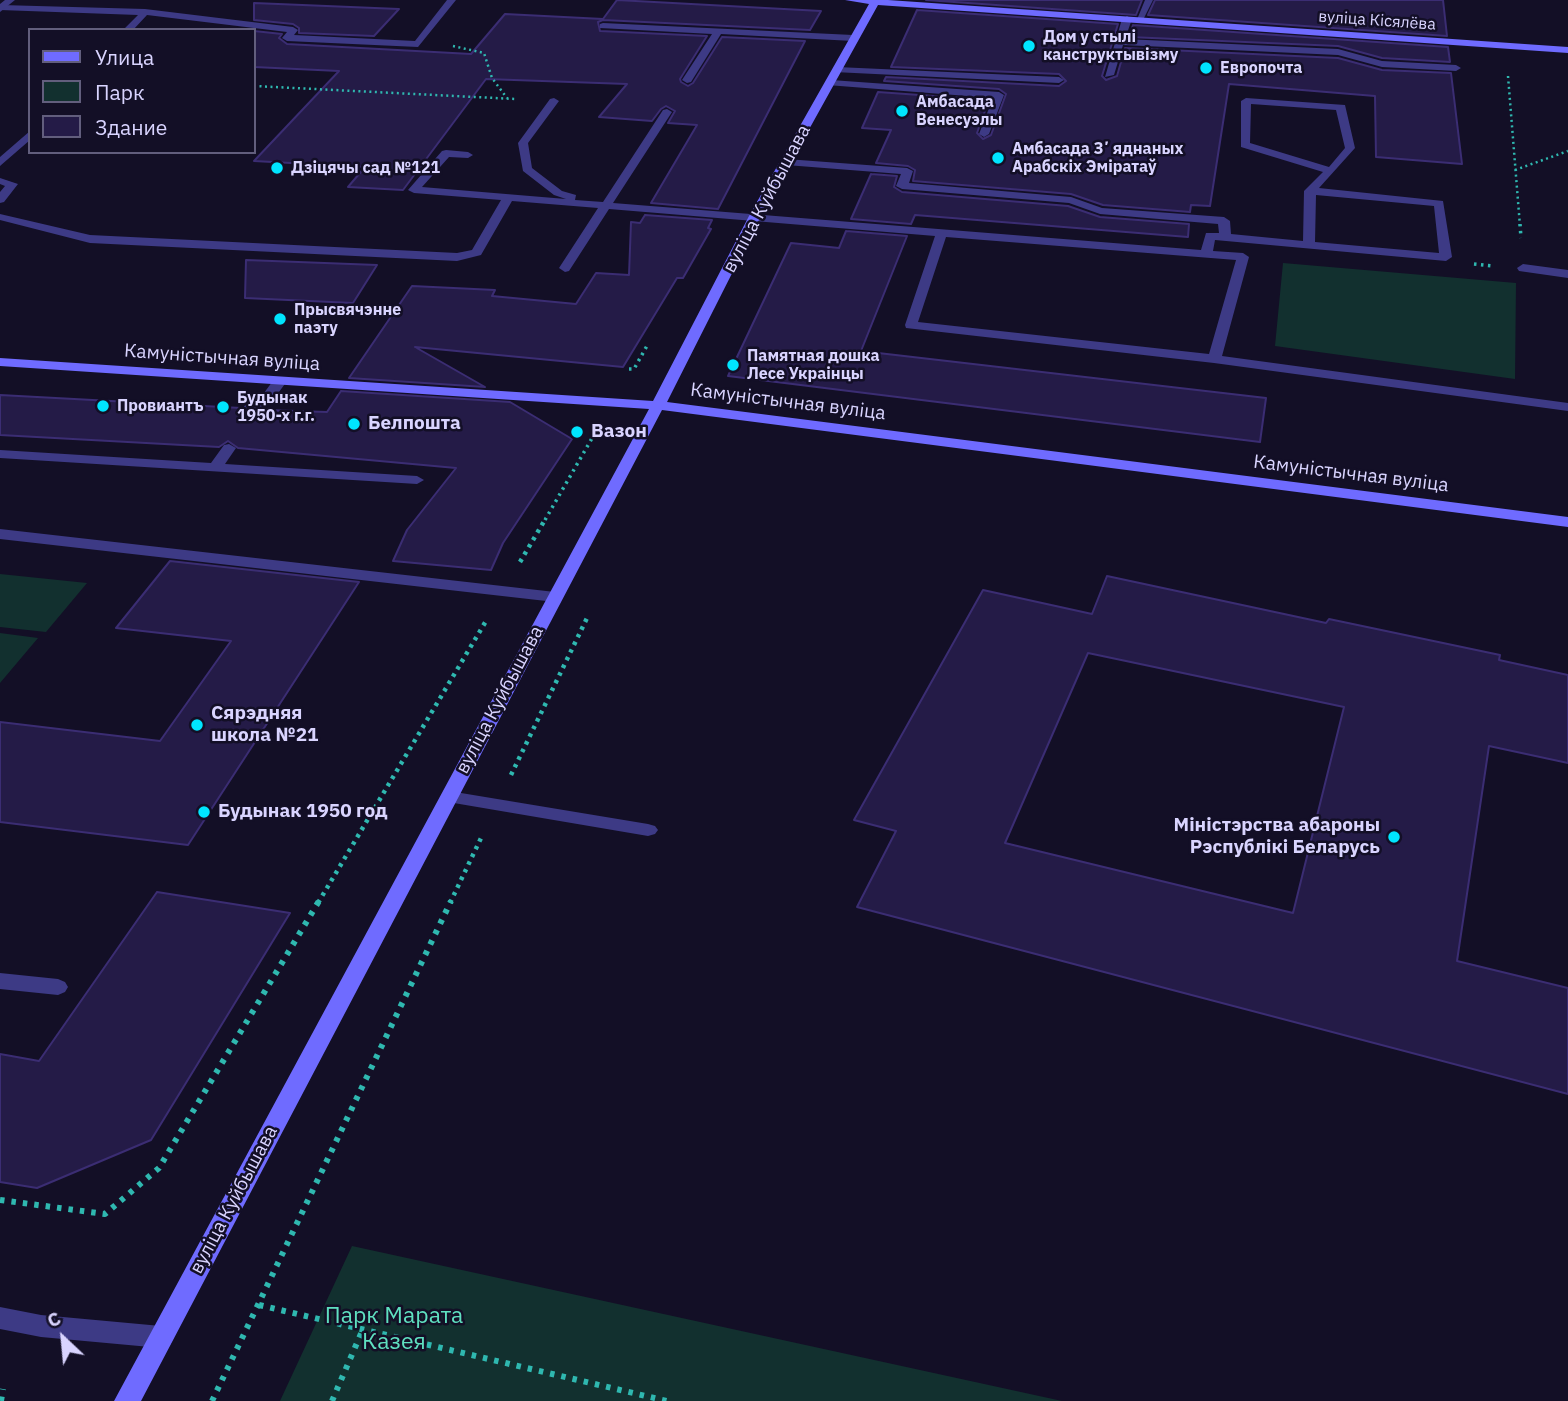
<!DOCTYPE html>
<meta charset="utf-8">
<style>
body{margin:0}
#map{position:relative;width:1568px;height:1401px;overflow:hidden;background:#130f26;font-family:"IBM Plex Sans",sans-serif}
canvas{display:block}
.legend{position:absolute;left:28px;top:28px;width:228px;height:126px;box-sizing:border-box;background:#130f26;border:2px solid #625e7d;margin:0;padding:9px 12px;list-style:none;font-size:21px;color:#d9d4ff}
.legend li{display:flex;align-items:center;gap:14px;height:35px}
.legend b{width:35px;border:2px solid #625e7d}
.north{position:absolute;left:28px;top:1303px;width:70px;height:70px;-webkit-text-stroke:5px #130f26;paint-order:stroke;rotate:334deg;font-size:19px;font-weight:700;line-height:28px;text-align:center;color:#d9d4ff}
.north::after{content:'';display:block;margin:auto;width:24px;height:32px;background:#d9d4ff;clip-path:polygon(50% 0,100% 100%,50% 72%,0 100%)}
</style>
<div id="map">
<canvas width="1568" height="1401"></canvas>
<ul class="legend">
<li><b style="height:9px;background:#6f6bff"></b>Улица</li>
<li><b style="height:19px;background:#12302f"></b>Парк</li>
<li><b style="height:19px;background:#241b47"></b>Здание</li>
</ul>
<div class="north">С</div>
</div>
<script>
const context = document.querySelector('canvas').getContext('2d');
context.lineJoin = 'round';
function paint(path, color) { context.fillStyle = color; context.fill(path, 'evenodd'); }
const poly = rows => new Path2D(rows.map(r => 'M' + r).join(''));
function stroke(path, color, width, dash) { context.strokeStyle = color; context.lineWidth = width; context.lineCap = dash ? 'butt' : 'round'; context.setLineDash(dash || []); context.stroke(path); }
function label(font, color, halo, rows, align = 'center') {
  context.font = font + ' "IBM Plex Sans",sans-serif'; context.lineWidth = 5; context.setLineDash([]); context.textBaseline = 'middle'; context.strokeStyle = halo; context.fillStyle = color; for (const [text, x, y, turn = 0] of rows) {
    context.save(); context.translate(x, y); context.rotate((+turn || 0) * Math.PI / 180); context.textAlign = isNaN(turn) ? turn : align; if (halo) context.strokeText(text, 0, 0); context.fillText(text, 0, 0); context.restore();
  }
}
const green = poly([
 [1283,263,1516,283,1515,379,1275,346],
 [0,574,87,583,46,632,0,627],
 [0,633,38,638,0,683],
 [352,1246,1062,1401,280,1401]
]);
const building = poly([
 [617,0,821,11,810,30,603,20,598,22,600,31,707,36,680,79,681,82,688,86,693,83,722,37,805,41,718,209,651,203,697,125,668,123,675,111,666,106,661,109,652,121,599,117,627,84,486,79,403,190,348,187,365,167,254,161,339,71,254,67,254,31,282,34,279,38,287,44,471,54,505,14,603,19,617,0],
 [926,0,1142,0,1136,15,926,0],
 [1155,0,1443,0,1447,36,1148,15,1155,0],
 [254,3,399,9,374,36,299,33,299,28,293,24,254,20,254,3],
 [917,10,1118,24,1102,76,1106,80,1117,76,1125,48,1338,58,1382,70,1451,73,1462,164,1376,157,1375,96,1229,84,1210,206,1191,205,1190,212,1103,205,1071,194,913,181,915,170,908,166,876,163,891,130,862,128,878,92,989,100,977,133,983,139,991,135,1006,94,999,89,884,81,886,77,1059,86,1066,81,1059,74,891,67,917,10],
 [1133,25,1448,47,1450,62,1382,58,1338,46,1129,37,1133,25],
 [871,174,897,176,894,187,902,192,1068,206,1100,217,1189,224,1188,237,915,215,911,224,851,219,871,174],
 [645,215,712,220,708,228,711,229,683,278,677,278,623,367,415,347,485,387,349,378,412,286,495,290,492,296,576,304,596,273,629,275,631,222,640,223,645,215],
 [846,231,907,236,861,351,1266,398,1260,442,728,376,791,243,839,248,846,231],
 [246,260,377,265,353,303,245,298,246,260],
 [341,391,510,402,572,439,503,543,491,570,393,561,407,530,456,468,238,448,228,441,219,447,0,435,0,395,241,408,242,414,254,415,266,410,327,412,341,391],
 [170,561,359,582,188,845,0,822,0,722,160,741,231,641,116,628,170,561],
 [1107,576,1326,623,1329,619,1500,655,1499,660,1568,675,1568,763,1489,746,1457,961,1568,988,1568,1094,857,907,896,831,854,820,983,590,1092,614,1107,576],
 [1088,653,1344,707,1293,913,1005,843,1088,653],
 [157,892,290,913,151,1140,37,1188,0,1182,0,1054,39,1061,157,892]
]);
const pathFar3 = poly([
 [453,46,484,53,492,78,507,98],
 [1508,76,1520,226],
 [254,86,515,99],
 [1515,170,1568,151]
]);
const pathFar2 = poly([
 [1520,224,1521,238],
 [1474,264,1493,266],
 [629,369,634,369,648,344],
 [545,520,595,433]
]);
const pathFar1 = poly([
 [520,562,546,518],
 [511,775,588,616],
 [318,903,486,621],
 [450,903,482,836]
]);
const path = poly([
 [0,1200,105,1214,159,1168,319,901],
 [259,1305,667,1401],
 [1,1401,3,1389],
 [212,1401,451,901],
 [332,1401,363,1329]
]);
const lane = poly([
 [447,0,456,0,418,47,287,41,282,38,287,32,147,15,133,30,123,30,138,15,0,10,1,5,145,9,293,27,298,30,294,35,415,41,447,0],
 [1145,0,1153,0,1142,22,1136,22,1145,0],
 [1127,16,1132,19,1125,39,1338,49,1382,61,1456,65,1461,68,1456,71,1382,67,1338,55,1123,45,1114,75,1105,77,1122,19,1127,16],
 [603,23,853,35,858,38,853,41,721,34,691,82,687,83,682,80,712,34,600,28,600,24,603,23],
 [837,67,1059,77,1064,80,1059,83,834,72,832,70,837,67],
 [831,80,999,92,1004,95,989,134,984,137,979,134,993,98,827,85,826,83,831,80],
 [554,98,559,101,528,143,532,168,562,191,576,195,575,200,603,202,663,110,667,109,672,112,613,203,1201,250,1206,233,1219,233,1218,224,1100,214,1069,203,902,189,896,186,901,174,786,165,781,162,786,159,907,168,913,171,909,183,1071,197,1102,208,1224,217,1230,221,1231,234,1303,241,1304,191,1323,172,1241,147,1241,101,1246,98,1345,105,1355,148,1319,188,1443,201,1452,257,1446,261,1215,240,1213,251,1243,253,1249,257,1222,356,1568,403,1568,411,1214,363,906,328,905,325,935,236,609,209,569,271,565,272,559,268,598,208,512,201,481,255,457,261,90,243,0,220,0,214,90,235,457,253,472,250,501,200,414,193,408,190,442,151,446,150,468,152,473,155,468,158,449,157,422,187,566,199,554,195,523,171,518,143,550,99,554,98],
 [1251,104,1336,110,1345,148,1329,167,1250,143,1251,104],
 [1316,195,1434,206,1439,253,1315,242,1316,195],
 [946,237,1236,260,1209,354,918,322,946,237],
 [30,131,30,140,0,166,0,157,30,131],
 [0,178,18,184,4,202,0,203,0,192,5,186,0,184,0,178],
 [1523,264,1568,270,1568,278,1519,271,1517,268,1523,264],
 [280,377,287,381,271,403,254,412,244,412,244,406,261,397,275,378,280,377],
 [229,444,236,448,225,464,417,476,424,480,417,484,0,458,0,450,211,463,224,445,229,444],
 [0,529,555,592,563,597,555,602,0,539,0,529],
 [449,791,648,824,655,826,658,830,655,834,648,836,442,801,440,797,449,791],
 [0,973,58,979,65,982,68,987,65,992,58,995,0,989,0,973]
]);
const street = poly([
 [5,0,15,0,0,12,0,4,5,0],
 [0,1307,41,1315,161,1326,170,1329,174,1337,170,1345,161,1348,41,1337,0,1329,0,1307]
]);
const secondary = poly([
 [845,0,888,0,1568,47,1568,53,878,5,761,216,667,402,1568,517,1568,527,662,410,141,1401,114,1401,649,409,0,366,0,358,653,401,749,216,869,4,845,0]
]);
const markers = [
 [1029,46,7,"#00e5ff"],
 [1206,68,7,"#00e5ff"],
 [902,111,7,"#00e5ff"],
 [998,158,7,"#00e5ff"],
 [277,168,7,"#00e5ff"],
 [280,319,7,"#00e5ff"],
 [733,365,7,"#00e5ff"],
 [103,406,7,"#00e5ff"],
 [223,407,7,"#00e5ff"],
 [354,424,7,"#00e5ff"],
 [577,432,7,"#00e5ff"],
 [197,725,7,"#00e5ff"],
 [204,812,7,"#00e5ff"],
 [1394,837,7,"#00e5ff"]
];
const farStreetnames = [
 ["вуліца Кісялёва",1377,21,4]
];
const farPoinames = [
 ["Дом у стылі",1043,37],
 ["канструктывізму",1043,55],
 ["Европочта",1220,68],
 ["Амбасада",916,102],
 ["Венесуэлы",916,120],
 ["Амбасада Зʼяднаных",1012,149],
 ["Арабскіх Эміратаў",1012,167],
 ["Дзіцячы сад №121",291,168],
 ["Прысвячэнне",294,310],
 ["паэту",294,328],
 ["Памятная дошка",747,356],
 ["Лесе Украінцы",747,374],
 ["Будынак",237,398],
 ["1950-х г.г.",237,416],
 ["Провиантъ",117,406]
];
const streetNames = [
 ["вуліца Куйбышава",767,199,-62],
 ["Камуністычная вуліца",222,358,4],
 ["Камуністычная вуліца",788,402,7],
 ["Камуністычная вуліца",1351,474,7],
 ["вуліца Куйбышава",500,700,-62],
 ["вуліца Куйбышава",234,1200,-62]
];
const poiNames = [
 ["Белпошта",368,424],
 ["Вазон",591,432],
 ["Сярэдняя",211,714],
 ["школа №21",211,736],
 ["Будынак 1950 год",218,812],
 ["Міністэрства абароны",1380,826,"right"],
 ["Рэспублікі Беларусь",1380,848,"right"]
];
const nearParknames = [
 ["Парк Марата",394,1316],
 ["Казея",394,1342]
];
paint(green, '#12302f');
paint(building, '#241b47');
stroke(building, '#3b2d73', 2);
stroke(pathFar3, '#2fb8b0', 2.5, [2, 3.5]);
stroke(pathFar2, '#2fb8b0', 3.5, [2.5, 4.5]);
stroke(pathFar1, '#2fb8b0', 4.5, [3.5, 5]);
stroke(path, '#2fb8b0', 6, [4.5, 7]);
paint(lane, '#3d3a85');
paint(street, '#3d3a85');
paint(secondary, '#6f6bff');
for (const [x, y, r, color] of markers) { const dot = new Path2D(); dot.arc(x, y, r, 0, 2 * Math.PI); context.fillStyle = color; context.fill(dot); stroke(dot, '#130f26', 2.5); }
label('16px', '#d9d4ff', '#130f26', farStreetnames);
label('bold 16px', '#d9d4ff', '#130f26', farPoinames, 'left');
label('19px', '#d9d4ff', '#130f26', streetNames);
label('bold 19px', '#d9d4ff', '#130f26', poiNames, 'left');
label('23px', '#5fe0c0', '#130f26', nearParknames);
</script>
